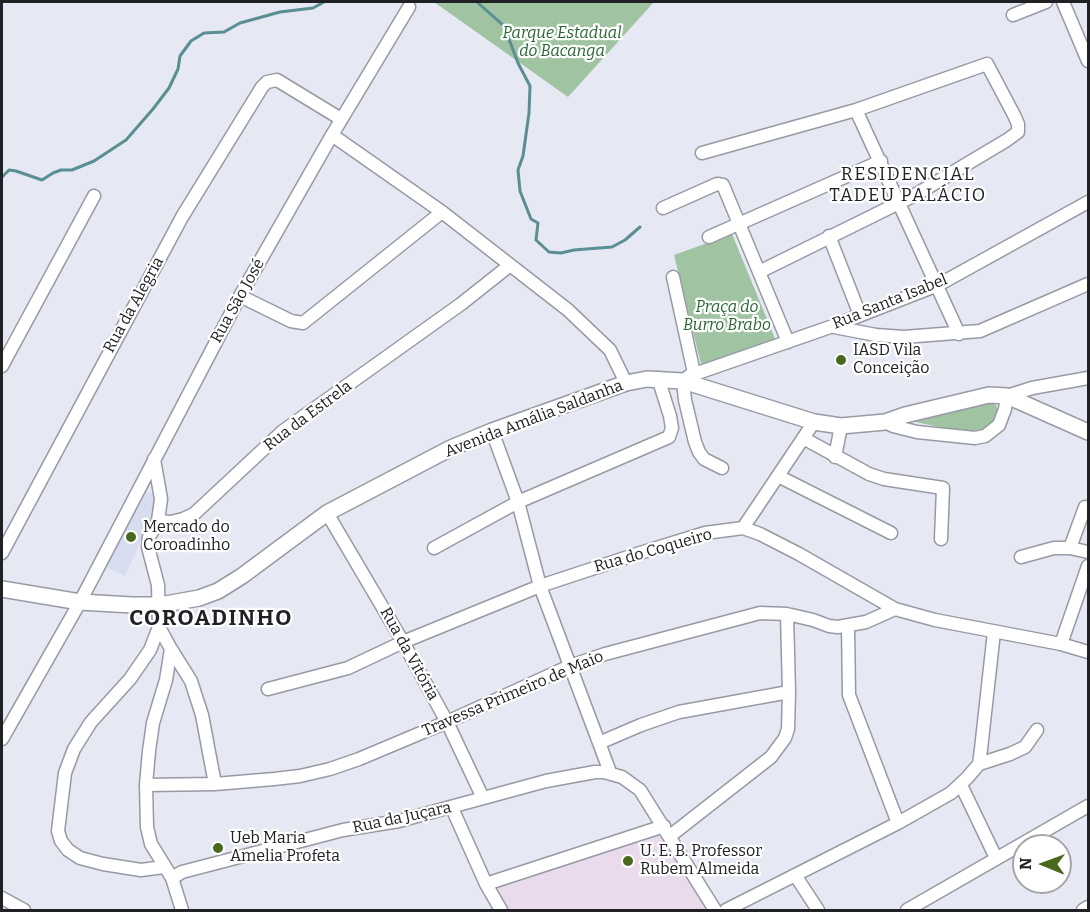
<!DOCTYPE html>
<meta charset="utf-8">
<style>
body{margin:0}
#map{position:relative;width:1090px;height:912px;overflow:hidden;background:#e6e9f4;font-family:Bitter,serif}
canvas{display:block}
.frame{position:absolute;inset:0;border:3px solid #202125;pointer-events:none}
.north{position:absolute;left:1012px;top:834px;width:60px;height:60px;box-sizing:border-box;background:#fff;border:2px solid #a6a6a8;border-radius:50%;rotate:271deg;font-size:16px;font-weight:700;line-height:24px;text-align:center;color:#202125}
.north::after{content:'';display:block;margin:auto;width:21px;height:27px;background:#48681e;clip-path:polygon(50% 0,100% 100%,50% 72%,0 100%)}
</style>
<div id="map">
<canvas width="1090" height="912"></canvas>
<div class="frame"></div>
<div class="north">N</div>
</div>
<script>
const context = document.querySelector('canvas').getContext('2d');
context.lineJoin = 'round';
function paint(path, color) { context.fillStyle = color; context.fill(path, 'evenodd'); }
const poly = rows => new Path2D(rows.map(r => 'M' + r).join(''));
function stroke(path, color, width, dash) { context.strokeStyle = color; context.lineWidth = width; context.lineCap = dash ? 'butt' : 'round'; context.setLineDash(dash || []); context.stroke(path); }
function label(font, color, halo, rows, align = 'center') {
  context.font = font + ' Bitter,serif'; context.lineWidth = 4.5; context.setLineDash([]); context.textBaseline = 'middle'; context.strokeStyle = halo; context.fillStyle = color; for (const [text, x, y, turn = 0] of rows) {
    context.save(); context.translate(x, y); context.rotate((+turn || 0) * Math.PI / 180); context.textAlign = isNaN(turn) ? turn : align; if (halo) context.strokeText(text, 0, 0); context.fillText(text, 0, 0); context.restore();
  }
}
const built = poly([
 [142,489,154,495,156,508,125,576,106,567]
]);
const education = poly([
 [660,833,707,910,508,910,496,889]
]);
const green = poly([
 [434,2,654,2,568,97],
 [732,234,776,341,701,364,674,255],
 [989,402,996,405,998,410,992,422,981,430,964,432,906,420]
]);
const stream = poly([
 [477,2,504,26,518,63,530,86,529,113,523,156,518,170,520,191,531,219,538,223,536,240,549,252,561,253,574,250,612,247,625,240,640,227],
 [2,177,9,170,16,171,42,180,53,173,61,170,72,170,94,161,126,140,153,109,169,88,178,69,180,56,191,41,204,33,224,32,240,23,280,12,313,8,324,2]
]);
const minor = poly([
 [1063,2,1088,61],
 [1013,15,1046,2],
 [856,110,959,334],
 [332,135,442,212,568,310,610,350,626,383],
 [702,153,856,110,987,64,1014,115,1018,124,1018,132,1007,140,915,195,759,272],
 [663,208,717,184,723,185,788,342],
 [829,236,860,315],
 [709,237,881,161],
 [673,277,694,373],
 [240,296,291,321,303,323,442,212],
 [834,327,876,335,904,337,980,331,1088,284],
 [2,366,94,196],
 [885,422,893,426,917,432,975,438,985,436,999,425,1005,409,1007,396,1032,388,1088,378],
 [492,431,518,502,540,586,610,772],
 [803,438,869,474,884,479,943,488,941,539],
 [835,457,841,426],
 [154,459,161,499,158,521,149,537,148,547,158,585,159,627,150,650,130,679,91,722,74,749,65,773,58,831,61,841,68,850,80,858,103,864,141,870,164,867],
 [722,468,704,459,699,452,695,442,685,400,683,381,689,376,833,326,938,285,1088,202],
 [778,476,891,533],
 [327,513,403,642,447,722,483,798],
 [158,521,171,522,183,519,194,514,283,431,461,304,509,266],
 [743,528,814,422],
 [434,548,518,502,669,437,672,428,670,416,658,378],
 [1070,548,1085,507],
 [2,553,182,217,262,87,267,82,277,80,341,119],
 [1021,557,1054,548,1070,548,1088,552],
 [848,626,849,695,898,823],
 [159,627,171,649,166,680,153,723,149,751,146,785,147,827,151,844,172,878,182,910],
 [1061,644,1088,566],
 [171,649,191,681,202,715,215,784],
 [268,689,348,668,403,642,540,586,640,553,705,533,743,528,760,534,799,554,895,609,935,620,1061,644,1088,652],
 [2,739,80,602,240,296,332,135,409,7],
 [599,743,641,725,679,712,789,692],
 [979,764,1010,754,1025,747,1037,730],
 [146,785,215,784,274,779,300,776,330,769,359,759,447,722,570,666,605,654,760,613,787,614,813,620,829,626,838,627,866,622,895,609],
 [961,785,996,858],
 [452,808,486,884,501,910],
 [670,836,771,757,785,738,788,729,789,692,787,614],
 [795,875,818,910],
 [172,878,182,872,343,830,399,821,546,781,595,772,604,772,622,777,640,790,715,910],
 [486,884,664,826],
 [2,898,24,910],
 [726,910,898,823,951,793,967,778,979,764,981,749,994,632],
 [907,910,1088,806],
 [1083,910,1088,907]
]);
const major = poly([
 [2,589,80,602,132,605,160,605,199,598,218,591,242,576,327,513,451,448,492,431,626,383,647,379,683,381,814,422,841,426,885,422,905,415,989,395,1007,396,1088,432]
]);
const markers = [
 [841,360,6,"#48681e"],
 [131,537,6,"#48681e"],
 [218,848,6,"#48681e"],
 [628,861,6,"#48681e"]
];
const parkNames = [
 ["Parque Estadual",562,34],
 ["do Bacanga",562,52],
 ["Praça do",727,308],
 ["Burro Brabo",727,326]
];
const streetNames = [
 ["Rua São José",238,301,-61],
 ["Rua Santa Isabel",890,302,-22],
 ["Rua da Alegria",134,305,-61],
 ["Rua da Estrela",308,416,-37],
 ["Avenida Amália Saldanha",534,419,-21],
 ["Rua do Coqueiro",653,551,-16],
 ["Rua da Vitória",409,654,61],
 ["Travessa Primeiro de Maio",513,694,-23],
 ["Rua da Juçara",402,818,-12]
];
const poiNames = [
 ["IASD Vila",853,351],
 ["Conceição",853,369],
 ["Mercado do",143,528],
 ["Coroadinho",143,546],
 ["Ueb Maria",230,839],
 ["Amelia Profeta",230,857],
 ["U. E. B. Professor",640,852],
 ["Rubem Almeida",640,870]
];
const neighbourhoodNames = [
 ["RESIDENCIAL",908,175],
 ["TADEU PALÁCIO",908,196]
];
const districtNames = [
 ["COROADINHO",211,619]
];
paint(built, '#d7dcee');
paint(education, '#e9daec');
paint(green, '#a0c3a2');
stroke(stream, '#598e92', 3);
stroke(minor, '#9799a4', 15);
stroke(major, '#9799a4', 18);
stroke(minor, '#fff', 12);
stroke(major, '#fff', 15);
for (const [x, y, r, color] of markers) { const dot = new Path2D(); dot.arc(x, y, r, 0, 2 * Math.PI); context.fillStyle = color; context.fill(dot); stroke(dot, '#fff', 2); }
label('italic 16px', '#296733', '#fff', parkNames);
label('16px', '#202125', '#fff', streetNames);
label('16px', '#202125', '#fff', poiNames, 'left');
context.letterSpacing = '1.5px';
label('18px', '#202125', '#fff', neighbourhoodNames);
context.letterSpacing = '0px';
context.letterSpacing = '1.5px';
label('bold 22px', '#202125', '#fff', districtNames);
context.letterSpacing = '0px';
</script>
